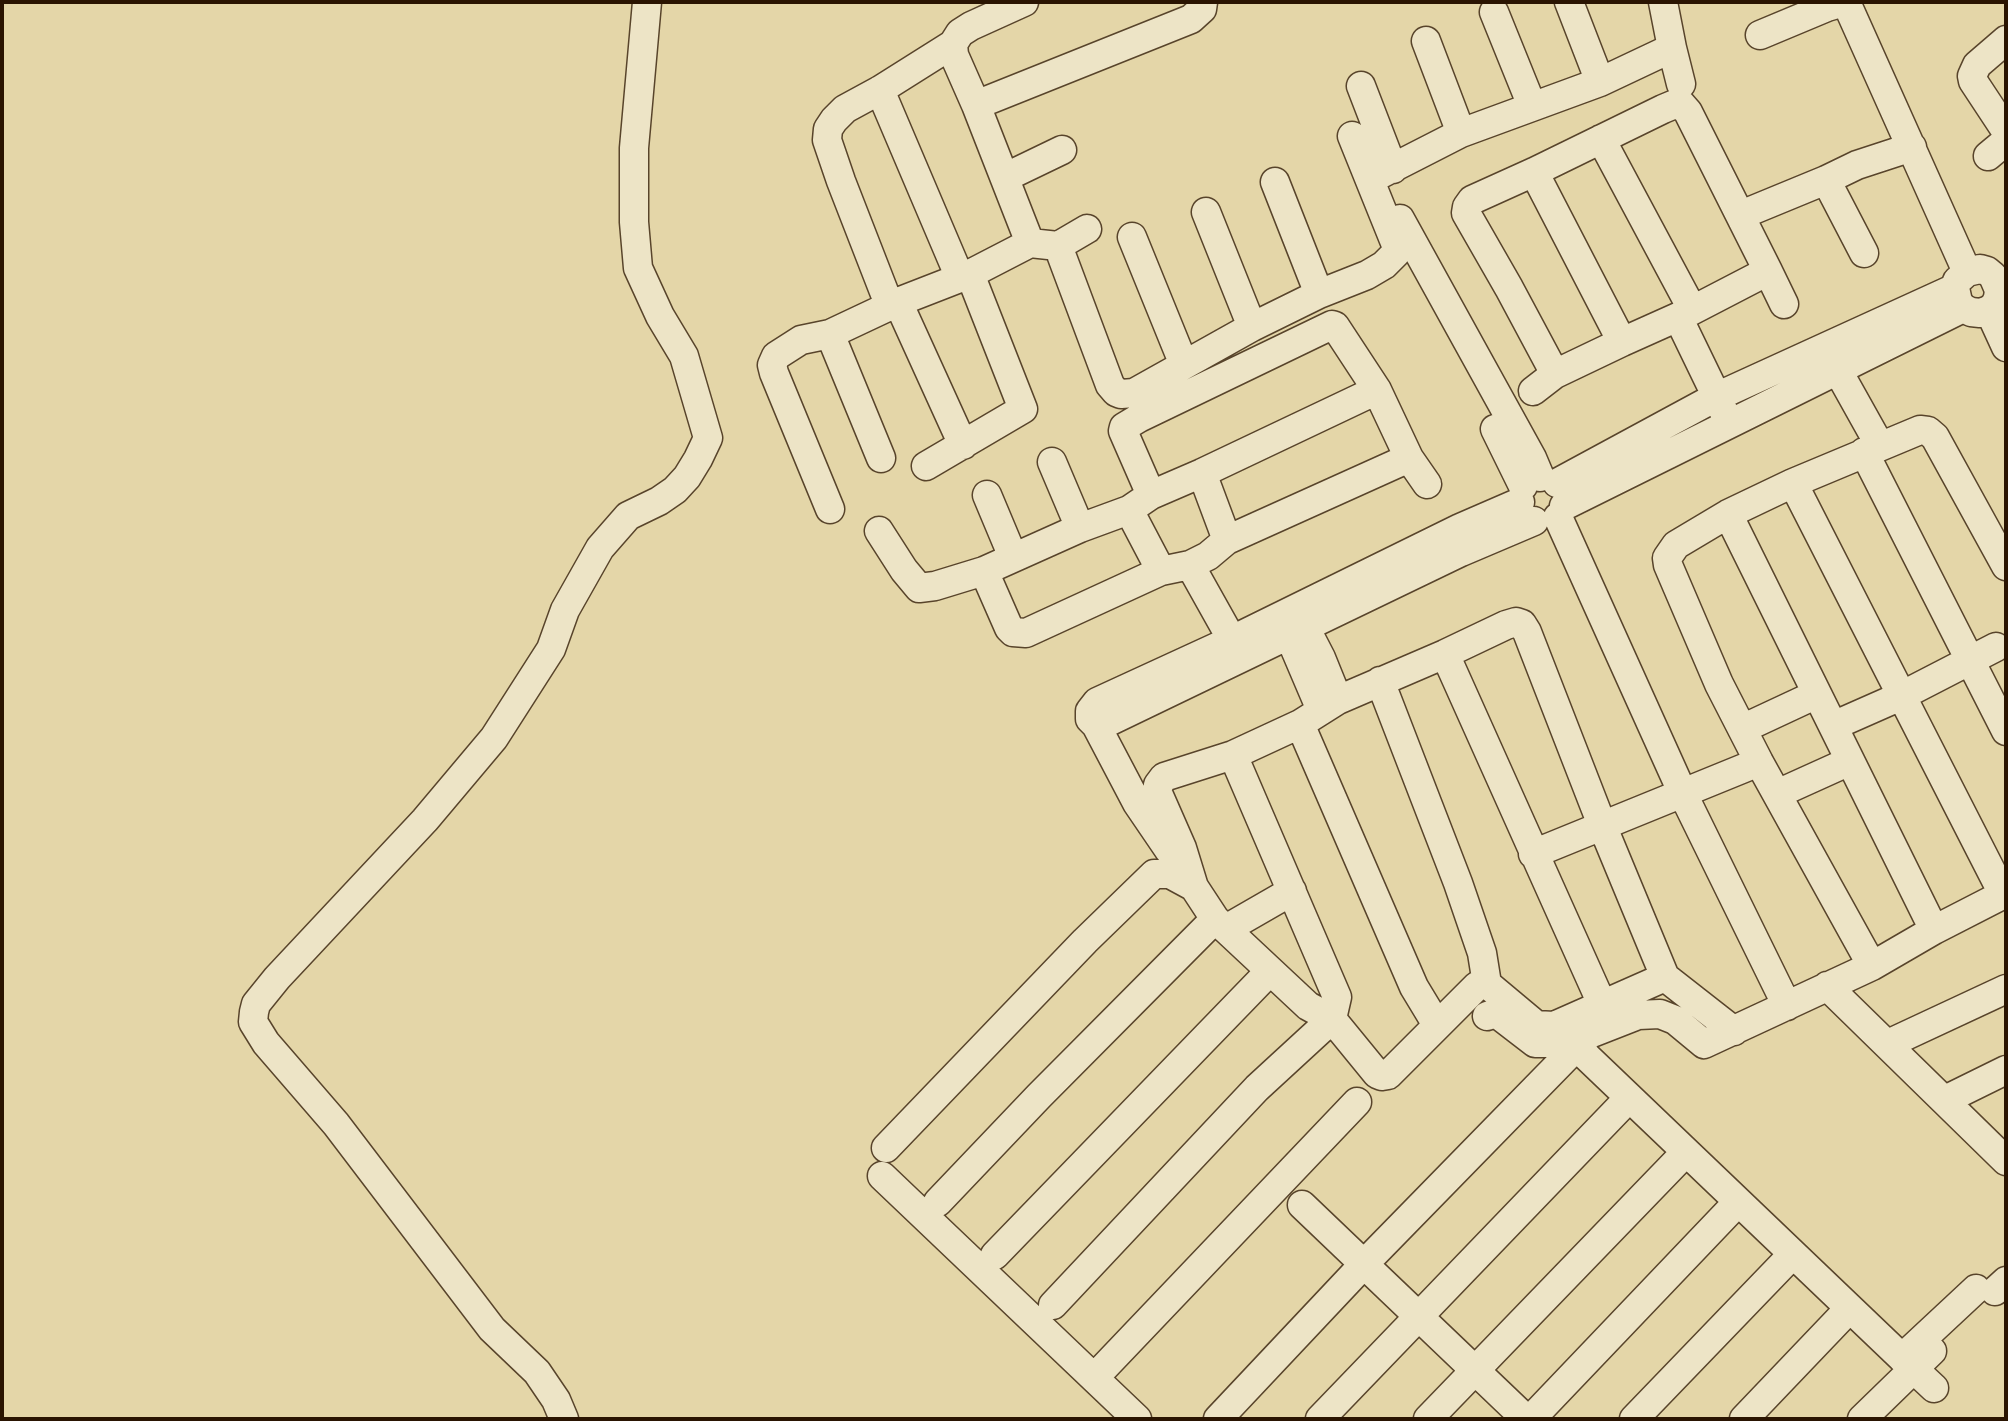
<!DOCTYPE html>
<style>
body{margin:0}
#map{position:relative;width:2008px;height:1421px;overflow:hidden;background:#e4d6a8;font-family:Vollkorn,serif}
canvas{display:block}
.frame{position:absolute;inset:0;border:4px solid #2a1401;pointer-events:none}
</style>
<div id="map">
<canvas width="2008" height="1421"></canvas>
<div class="frame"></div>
</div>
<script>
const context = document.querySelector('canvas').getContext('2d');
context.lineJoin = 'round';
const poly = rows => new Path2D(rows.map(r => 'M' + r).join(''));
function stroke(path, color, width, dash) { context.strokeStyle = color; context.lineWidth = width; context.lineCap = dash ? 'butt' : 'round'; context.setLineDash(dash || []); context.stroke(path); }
const minor = poly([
 [1024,2,971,26,960,33,953,44,954,55,976,105,1030,243],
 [1569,2,1600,82],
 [1846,2,1967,272],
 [1494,12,1532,106],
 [1760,35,1827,7,1844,2],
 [2006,40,1977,65,1972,76,1973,81,2006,131],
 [1426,41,1461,133],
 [1672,48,1681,84],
 [1361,86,1393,169],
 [880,90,960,278],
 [976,105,1191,19,1202,9,1203,2],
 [1601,139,1692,309],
 [1988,156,2006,141],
 [1534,172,1622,342],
 [1006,177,1062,150],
 [1371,179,1461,133,1600,82,1672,48,1663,2],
 [1826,180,1857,165,1912,147],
 [1275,182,1319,294],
 [1206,212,1252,327],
 [1741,215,1826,180,1864,253],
 [1400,219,1532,458,1540,477],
 [1132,237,1184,365],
 [1058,246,1110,385,1116,392,1121,394,1134,393,1252,327,1319,294,1367,275,1384,265,1396,253,1396,245,1352,136],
 [898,302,963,445],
 [890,307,841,181,827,140,828,129,834,120,845,109,880,90,953,44],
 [1989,310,2006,347],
 [1678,317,1724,412],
 [830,334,881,458],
 [1837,369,1880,446],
 [1555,374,1509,288,1466,213,1467,207,1472,200,1534,172,1663,109,1675,104,1681,104,1688,112,1768,271],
 [1533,391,1555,374,1622,342,1689,312,1768,271,1784,304],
 [1495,429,1523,486],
 [1864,452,2006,731],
 [1052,462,1080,528],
 [926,466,1023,409,970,274],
 [1202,473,1227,540],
 [1557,483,1716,397,1955,288,1957,281,1967,272,1980,269,1987,271,1993,276,1999,290,1998,298,1995,305,1989,310,1980,313,1971,312,1963,308,1958,302,1955,288],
 [1793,483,2003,894],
 [987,495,1013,557],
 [1151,495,1123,431,1124,427,1139,418,1332,325,1335,326,1377,390,1409,458,1427,484],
 [1520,502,1460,528,1232,640,1097,702,1090,711,1090,719,1096,725,1100,726,1461,552,1534,521],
 [1564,506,1963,308],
 [830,509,774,373,772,365,776,356,801,340,830,334,898,302,970,274,1030,243,1058,246,1087,229],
 [1129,510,1161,571],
 [1728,514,1934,930],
 [1558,517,1683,794,1787,1006],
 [879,531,904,570,919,588,935,586,984,571,1080,528,1129,510,1151,495,1202,473,1377,390],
 [1190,565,1232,640,1238,657],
 [984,571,1009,628,1013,632,1026,633,1161,571,1190,565,1208,556,1227,540,1409,458],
 [1305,627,1321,658,1338,700],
 [1289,635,1321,710],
 [1445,654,1597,993],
 [1380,681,1458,883,1482,953,1487,984],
 [1300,724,1414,987,1437,1025],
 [1096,725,1137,803,1169,850],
 [1833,726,1901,696,1996,647],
 [1742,729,1817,694],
 [1777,794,1850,761],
 [1533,854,1759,762],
 [1226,929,1292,891],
 [1872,966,1759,762,1719,684,1668,565,1667,558,1676,545,1728,514,1793,483,1920,430,1928,431,1935,437,2006,566],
 [1665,977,1602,825,1527,632,1522,624,1516,622,1506,625,1445,654,1338,700,1300,724,1233,755,1164,777,1158,785,1157,791,1182,848,1194,887,1215,919,1308,1006,1332,1019,1377,1074,1382,1076,1388,1075,1477,986,1487,984,1536,1025,1554,1026,1665,977,1734,1031],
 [1827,986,2006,1161],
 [1487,1016,1496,1013,1535,1043,1555,1043,1569,1042,1638,1015,1660,1014,1675,1020,1704,1044,1872,966,1934,930,2006,893],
 [1579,1038,1579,1044,1586,1056,1902,1358,1976,1289],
 [1888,1044,2006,989],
 [1945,1100,2006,1070],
 [886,1148,1085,941,1154,874,1170,874,1194,887],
 [882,1176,1137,1419],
 [938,1202,1039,1096,1215,919],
 [1302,1205,1526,1419],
 [995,1255,1270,971],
 [1995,1291,2006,1281],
 [1053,1305,1257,1088,1332,1019,1337,997,1233,755],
 [1902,1358,1934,1388],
 [1094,1378,1357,1102],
 [564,1419,556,1400,537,1372,492,1329,336,1124,266,1043,253,1022,254,1012,256,1004,277,978,425,820,494,738,551,649,565,610,600,548,628,516,659,501,675,490,687,477,698,459,708,438,684,356,660,316,638,268,634,222,634,148,647,2],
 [1218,1419,1363,1265,1579,1044],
 [1320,1419,1629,1098],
 [1428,1419,1686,1152],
 [1531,1419,1738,1202],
 [1634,1419,1793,1254],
 [1744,1419,1849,1309],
 [1862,1419,1932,1351]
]);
stroke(minor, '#58442b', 31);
stroke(minor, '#ede4c6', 28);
</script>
